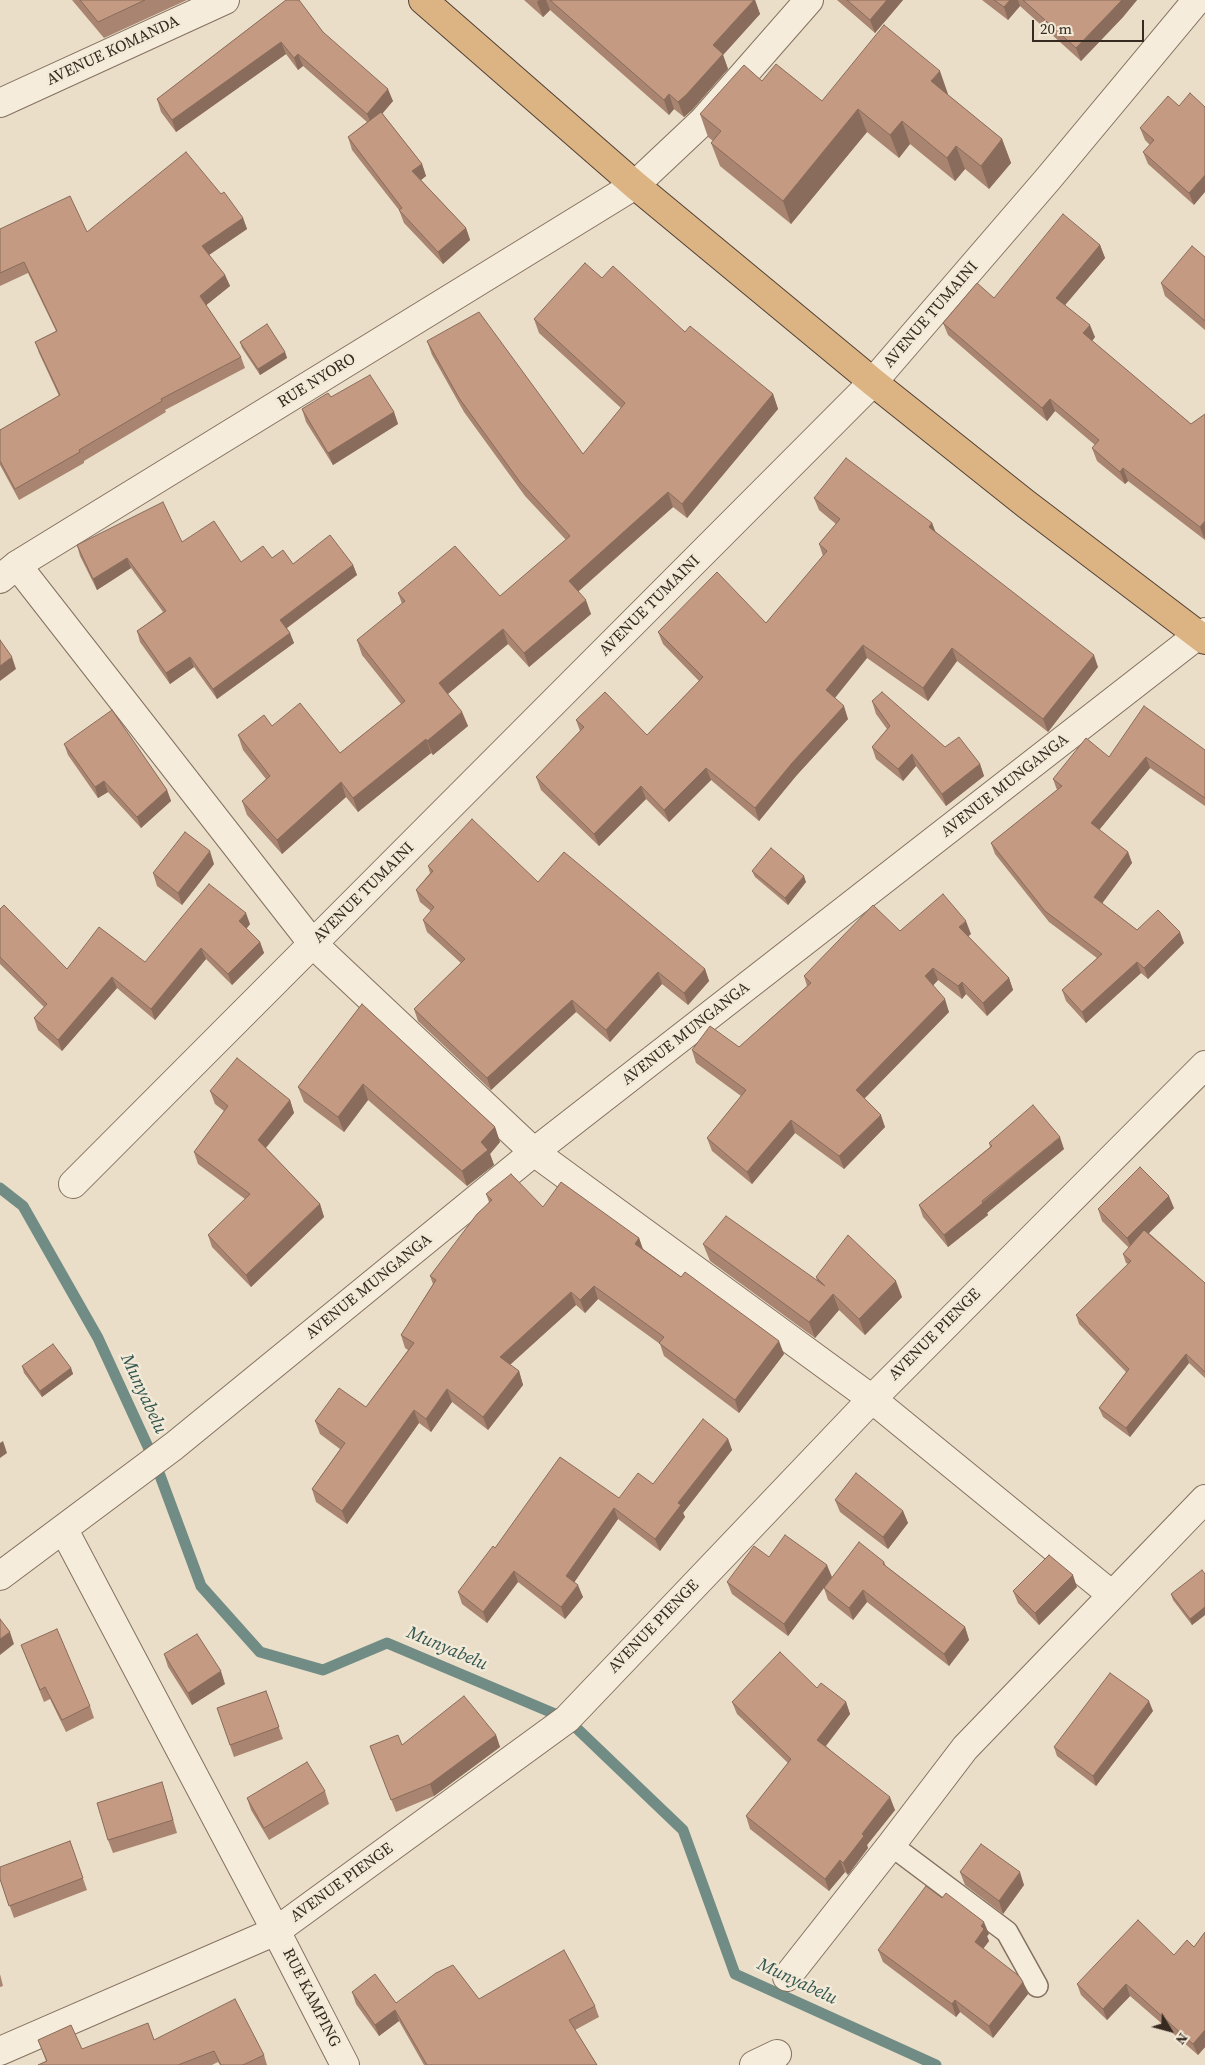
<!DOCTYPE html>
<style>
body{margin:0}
#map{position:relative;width:1205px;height:2065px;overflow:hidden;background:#eadec9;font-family:"Source Serif 4",serif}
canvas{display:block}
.north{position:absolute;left:1145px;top:2005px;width:50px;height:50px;-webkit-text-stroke:4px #f2e9d7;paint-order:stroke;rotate:127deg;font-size:14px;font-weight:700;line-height:20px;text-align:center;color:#362a21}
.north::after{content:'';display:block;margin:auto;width:18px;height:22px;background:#362a21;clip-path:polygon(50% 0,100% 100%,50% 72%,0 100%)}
.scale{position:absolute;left:1032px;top:20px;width:112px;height:22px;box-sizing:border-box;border:2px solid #362a21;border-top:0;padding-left:6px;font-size:15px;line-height:18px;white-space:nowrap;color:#362a21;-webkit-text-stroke:4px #f2e9d7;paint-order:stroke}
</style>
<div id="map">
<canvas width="1205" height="2065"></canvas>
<div class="north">N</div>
<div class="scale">20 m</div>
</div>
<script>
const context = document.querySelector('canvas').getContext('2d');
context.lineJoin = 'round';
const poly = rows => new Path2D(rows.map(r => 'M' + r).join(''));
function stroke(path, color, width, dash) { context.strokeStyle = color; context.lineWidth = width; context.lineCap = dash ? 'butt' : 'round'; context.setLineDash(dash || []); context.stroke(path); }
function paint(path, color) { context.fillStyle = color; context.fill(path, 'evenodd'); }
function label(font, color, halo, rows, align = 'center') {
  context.font = font + ' "Source Serif 4",serif'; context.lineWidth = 5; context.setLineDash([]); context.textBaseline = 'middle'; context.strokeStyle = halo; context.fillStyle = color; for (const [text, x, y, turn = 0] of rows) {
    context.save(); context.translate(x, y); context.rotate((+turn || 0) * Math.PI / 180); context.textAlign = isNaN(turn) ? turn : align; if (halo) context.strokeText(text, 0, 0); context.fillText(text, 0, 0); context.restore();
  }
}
const stream = poly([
 [0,1188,23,1206,98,1338,155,1462,201,1586,260,1652,323,1670,387,1643,567,1719,683,1830,735,1974,936,2065]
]);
const service = poly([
 [891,1845,1007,1932,1037,1986]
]);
const minor = poly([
 [0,103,225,0],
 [635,185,703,121,809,0],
 [17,565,313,944,534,1152,872,1399,1112,1595],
 [73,1184,873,382,1048,179,1197,0],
 [64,1530,276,1931,345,2065],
 [0,1576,174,1446,534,1152,1198,635,1205,632],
 [787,1977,891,1845,965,1748,1205,1499],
 [0,2051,276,1931,567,1719,872,1399,1205,1065],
 [754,2065,777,2054]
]);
const tertiary = poly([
 [0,579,17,565,635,185]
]);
const trunk = poly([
 [423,0,635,185,873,382,1026,504,1205,640]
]);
const wall = poly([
 [72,0,187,0,104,38],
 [286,0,323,32,393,101,382,113,422,164,426,176,421,180,466,228,470,240,443,264,404,223,399,210,352,150,348,137,367,122,303,66,298,70,286,54,176,132,161,112,157,99],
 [524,0,755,0,760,14,723,55,728,69,692,110,684,117,674,109,669,115,550,10,543,17],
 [837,0,903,0,875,33],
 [982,0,1137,0,1123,17,1081,61,1020,6,1008,20],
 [762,81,822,101,948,94,948,95,1002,139,1011,163,989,189,965,169,955,181,910,144,899,158,867,132,791,224,720,166,711,143,713,141,708,137,700,114],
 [1179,106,1194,205,1148,164,1143,152,1150,145,1145,140,1140,128],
 [221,194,243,218,247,229,209,255,225,275,230,286,206,305,241,357,245,368,165,410,166,412,84,461,84,463,19,500,0,465,0,430,59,396,39,353,35,342,56,331,28,273,0,286,0,229,87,232],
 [1100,245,1105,258,1065,305,1095,337,1092,341,1191,424,1205,540,1128,481,1125,484,1097,461,1092,448,1095,445,1055,411,1047,421,948,335,943,323],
 [1205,257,1205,330,1165,296,1161,283],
 [602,278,685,332,773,394,778,409,687,518,673,507,578,592,591,614,529,667,508,644,448,694,462,712,468,726,433,755,431,753,358,812,346,797,282,854,247,815,242,801,266,779,243,750,238,735,272,726,340,753,401,704,362,655,357,640,402,604,398,593,500,596,566,540,525,496,464,412,432,355,427,341,583,454,621,408,539,333,534,319],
 [240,342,285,352,287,358,260,375,242,348],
 [331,397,394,412,398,424,333,465,306,422,302,409],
 [814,498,932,523,935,531,1098,667,1048,732,957,661,928,701,867,658,834,698,848,719,796,776,759,821,711,780,669,822,646,799,599,846,541,790,536,777,580,731,576,720,647,735,699,681,663,644,658,632,766,623,823,556,819,544,836,524,819,510],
 [182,542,241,562,272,558,293,564,353,565,357,575,287,628,290,633,294,643,217,699,194,667,170,684,140,642,137,631,163,612,131,568,97,590,80,556,77,545],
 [872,701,945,747,980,764,984,776,946,806,916,766,903,781,876,759,872,747,887,729,876,714],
 [64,744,167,790,171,801,141,828,108,792,98,798,68,755],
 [1205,750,1205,806,1150,768,1099,830,1128,852,1132,863,1102,903,1137,930,1184,943,1148,979,1141,973,1086,1023,1066,1001,1062,990,1097,958,1049,922,995,854,991,843,1057,790,1053,779,1109,757],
 [214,864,182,905,157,886,153,873],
 [428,866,538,882,705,969,709,981,688,1005,662,984,610,1042,576,1012,491,1090,418,1021,414,1009,461,963,427,932,423,920,431,911,420,902,416,890,430,873],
 [752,871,806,882,788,905,755,877],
 [0,909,67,969,145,962,250,924,246,929,260,942,264,953,232,985,206,959,155,1020,117,988,62,1051,38,1030,34,1018,44,1007,0,964],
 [900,931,971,934,968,936,1009,978,1013,990,987,1016,966,994,962,999,938,980,933,985,949,1012,864,1099,885,1127,844,1169,795,1133,752,1184,712,1151,707,1138,741,1096,696,1063,692,1050,739,1047,807,986,804,976],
 [362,1004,495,1127,500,1142,490,1154,494,1165,467,1186,368,1100,344,1132,304,1102,298,1087],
 [210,1091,290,1100,294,1113,266,1148,320,1204,324,1217,251,1287,212,1247,208,1235,245,1199,198,1164,194,1152,224,1111,215,1104],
 [989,1143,1064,1149,987,1213,988,1215,948,1247,923,1217,919,1205,990,1147],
 [486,1194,543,1207,639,1238,643,1250,784,1354,739,1413,664,1356,660,1344,598,1299,585,1313,576,1305,510,1365,519,1371,523,1385,488,1430,452,1402,431,1432,419,1423,347,1524,316,1502,312,1489,340,1449,320,1434,315,1421,366,1407,408,1350,405,1348,401,1335,433,1284,430,1276,489,1202],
 [1174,1208,1149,1233,1205,1283,1205,1378,1189,1363,1130,1437,1103,1417,1099,1408,1126,1372,1079,1324,1076,1315,1128,1264,1126,1263,1123,1254,1129,1248,1102,1221,1098,1209],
 [703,1244,817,1281,816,1277,902,1297,865,1335,839,1310,815,1338,710,1261],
 [22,1366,71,1368,73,1374,42,1397,24,1373],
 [728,1439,732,1450,683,1513,685,1517,660,1551,618,1519,574,1582,583,1597,565,1619,518,1582,487,1623,462,1604,458,1592,495,1548,653,1484],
 [835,1500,903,1511,908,1523,888,1549,840,1512],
 [769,1557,832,1577,788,1636,732,1594,727,1582],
 [884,1562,886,1566,965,1627,969,1640,949,1666,867,1602,853,1620,828,1600,824,1588],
 [1205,1574,1205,1615,1192,1625,1173,1600,1171,1594],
 [1077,1587,1039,1625,1018,1603,1013,1591],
 [21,1645,90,1706,94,1718,66,1732,50,1699,44,1702],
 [164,1654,225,1684,192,1705,168,1667],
 [817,1688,846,1702,850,1714,826,1746,895,1810,867,1845,868,1848,848,1875,845,1872,829,1891,750,1829,746,1816,788,1763,737,1714,732,1702],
 [266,1691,283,1739,234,1757,217,1708],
 [1153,1711,1096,1786,1057,1756,1054,1747],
 [496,1735,500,1747,434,1796,396,1812,370,1746,402,1745],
 [162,1782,166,1795,177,1833,113,1853,108,1840],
 [325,1791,329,1804,269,1840,251,1810,247,1798],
 [70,1841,87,1890,14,1918,0,1879],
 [960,1872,1024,1885,1003,1914,965,1885],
 [1205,1932,1205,2047,1198,2055,1130,1996,1107,2020,1081,1995,1077,1984,1174,1955,1194,1947],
 [989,1934,987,1936,989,1941,983,1949,1023,1982,1028,1994,993,2038,960,2012,956,2017,883,1962,878,1950],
 [0,1974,3,1986,0,1987],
 [352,1992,396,2003,479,1999,595,2006,599,2017,575,2030,597,2065,424,2065,399,2021,379,2036,356,2004],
 [38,2040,82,2049,154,2040,264,2055,267,2065,220,2065,218,2062,212,2065,38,2065,46,2061]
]);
const shadedWall = poly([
 [539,0,546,0,550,10,543,17,537,2],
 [754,0,755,0,760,14,723,55,728,69,692,110,684,117,678,102,713,45],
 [887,0,903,0,875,33,870,20],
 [1010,0,1018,0,1020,6,1008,20,1004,7],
 [1122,0,1137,0,1123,17,1081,61,1076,48],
 [281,42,286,54,176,132,172,120],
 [298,54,303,66,298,70,294,58],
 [940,71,948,94,940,104,931,81],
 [388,89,393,101,372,126,367,114],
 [669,94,674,109,669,115,664,100],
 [858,109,867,132,791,224,783,201],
 [902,121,910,144,899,158,890,135],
 [1002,139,1011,163,989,189,981,166],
 [956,146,965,169,955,181,947,158],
 [422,164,426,176,417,183,412,171],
 [1205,175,1205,192,1194,205,1189,193],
 [243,218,247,229,206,257,202,246],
 [466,228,470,240,443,264,438,252],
 [1100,245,1105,258,1060,311,1056,298],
 [225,275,230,286,204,307,200,296],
 [1090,325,1095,337,1088,346,1083,333],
 [285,352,287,358,260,375,258,369],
 [773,394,778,409,687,518,682,504],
 [1050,399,1055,411,1047,421,1042,408],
 [394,412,398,424,333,465,328,453],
 [1123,468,1128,481,1125,484,1120,472],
 [668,492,673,507,574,595,569,581],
 [1205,521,1205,540,1200,527],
 [932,523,937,536,929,527],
 [127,558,131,568,97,590,93,579],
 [353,565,357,575,284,630,280,620],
 [586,600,591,614,529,667,524,653],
 [503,629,508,644,444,697,439,683],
 [290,633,294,643,217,699,213,689],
 [863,645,867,658,831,703,826,690],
 [952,648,957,661,928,701,923,688],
 [1094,655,1098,667,1048,732,1043,719],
 [12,657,16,669,0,681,0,666],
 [190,657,194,667,170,684,166,673],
 [844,706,848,719,796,776,759,821,755,808,792,763],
 [462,712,468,726,433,755,427,741],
 [426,739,431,753,358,812,353,798],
 [912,754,916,766,903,781,898,769],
 [1146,757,1150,768,1095,835,1091,823],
 [980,764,984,776,946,806,942,794],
 [706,768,711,780,669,822,664,810],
 [104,781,108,792,98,798,95,787],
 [341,782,346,797,282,854,277,840],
 [641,786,646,799,599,846,594,834],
 [167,790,171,801,141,828,137,817],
 [210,851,214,864,182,905,178,893],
 [1128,852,1132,863,1098,909,1094,897],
 [804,876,806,882,788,905,785,898],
 [246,913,250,924,243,933,239,921],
 [966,921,971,934,964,940,959,927],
 [1180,932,1184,943,1148,979,1144,968],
 [260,942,264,953,232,985,228,974],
 [201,948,206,959,155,1020,151,1009],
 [1137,962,1141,973,1086,1023,1082,1012],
 [933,968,938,980,930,989,925,976],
 [705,969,709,981,688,1005,684,993],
 [658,972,662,984,610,1042,606,1030],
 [112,977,117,988,62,1051,58,1040],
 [1009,978,1013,990,987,1016,983,1003],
 [962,982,966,994,962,999,958,986],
 [945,999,949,1012,860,1103,856,1090],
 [572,1000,576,1012,491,1090,487,1078],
 [363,1084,368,1100,344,1132,338,1117],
 [290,1100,294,1113,262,1152,258,1140],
 [881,1115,885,1127,844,1169,839,1156],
 [791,1120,795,1133,752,1184,747,1172],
 [495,1127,500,1142,490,1154,494,1165,467,1186,462,1171,481,1142],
 [1060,1137,1064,1149,987,1213,988,1215,948,1247,944,1235],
 [1169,1196,1174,1208,1132,1250,1127,1238],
 [320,1204,324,1217,251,1287,246,1275],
 [639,1238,644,1252,635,1244],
 [896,1281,902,1297,865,1335,859,1319],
 [594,1286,598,1299,585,1313,580,1300],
 [571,1292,576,1305,504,1370,500,1357],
 [833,1294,839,1310,815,1338,809,1322],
 [779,1341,784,1354,739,1413,735,1400],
 [1186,1354,1189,1363,1130,1437,1126,1428],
 [71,1368,73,1374,42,1397,40,1391],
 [519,1371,523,1385,488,1430,483,1417],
 [447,1389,452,1402,431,1432,426,1419],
 [414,1410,419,1423,347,1524,342,1511],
 [728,1439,732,1450,683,1513,685,1517,660,1551,655,1539,678,1503],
 [3,1441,7,1453,0,1458,0,1443],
 [614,1508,618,1519,571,1587,566,1576],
 [903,1511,908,1523,888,1549,883,1537],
 [827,1565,832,1577,788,1636,784,1624],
 [514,1571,518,1582,487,1623,483,1612],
 [1073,1575,1077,1587,1039,1625,1035,1613],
 [578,1585,583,1597,565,1619,561,1607],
 [863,1590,867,1602,853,1620,849,1608],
 [1205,1607,1205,1615,1192,1625,1190,1619],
 [965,1627,969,1640,949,1666,944,1654],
 [10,1632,14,1644,0,1655,0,1639],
 [221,1671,225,1684,192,1705,188,1693],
 [1149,1701,1153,1711,1096,1786,1093,1776],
 [846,1702,850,1714,821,1752,817,1740],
 [496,1735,500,1747,434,1796,430,1784],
 [890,1797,895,1810,867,1845,868,1848,848,1875,843,1863,862,1834],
 [840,1860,845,1872,829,1891,825,1879],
 [1020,1872,1024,1885,1003,1914,999,1901],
 [984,1922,989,1934,987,1936,989,1941,979,1954,975,1942,981,1926],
 [1023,1982,1028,1994,993,2038,989,2026],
 [1126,1984,1130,1996,1107,2020,1103,2009],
 [955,2000,960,2012,956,2017,952,2004],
 [395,2010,399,2021,379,2036,375,2025],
 [1205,2030,1205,2047,1198,2055,1193,2044]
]);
const building = poly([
 [80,0,145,0,98,22,80,0],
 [286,0,299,0,323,32,388,89,367,114,298,54,294,58,281,42,172,120,157,99,286,0],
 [550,0,754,0,713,45,723,54,686,95,678,102,669,94,664,100,550,0],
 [847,0,887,0,870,20,847,0],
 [994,0,1010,0,1004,7,994,0],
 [1023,0,1122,0,1076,48,1023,0],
 [884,25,940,71,931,81,1002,139,981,166,956,146,947,158,902,121,890,135,858,109,783,201,711,143,721,131,700,114,744,65,762,81,776,64,822,101,884,25],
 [1190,93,1205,107,1205,175,1189,193,1143,152,1154,140,1140,128,1168,96,1179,106,1190,93],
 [381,112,422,164,412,171,466,228,438,252,399,210,402,208,348,137,381,112],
 [186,152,221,194,224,192,243,218,202,246,225,275,200,296,241,357,161,399,162,401,79,450,80,452,15,489,0,461,0,430,60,395,35,342,57,331,24,262,0,273,0,229,70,196,87,232,186,152],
 [1063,214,1100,245,1056,298,1090,325,1083,333,1191,424,1205,414,1205,521,1200,527,1123,468,1120,472,1092,448,1099,440,1050,399,1042,408,943,323,977,283,994,298,1063,214],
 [1192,246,1205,257,1205,321,1161,283,1192,246],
 [585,263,602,278,613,266,685,332,690,326,773,394,682,504,668,492,569,581,586,600,524,653,503,629,439,683,462,712,427,741,426,739,353,798,341,782,277,840,242,801,270,776,238,735,264,715,272,726,300,703,340,753,405,701,357,640,405,601,398,593,455,546,500,596,570,536,520,482,459,398,427,341,479,312,583,454,625,403,534,319,585,263],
 [267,324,285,352,258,369,240,342,267,324],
 [370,375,394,412,328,453,302,409,328,393,331,397,370,375],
 [846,458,932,523,929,527,1094,655,1043,719,952,648,923,688,863,645,826,690,844,706,792,763,755,808,706,768,664,810,641,786,594,834,536,777,584,727,576,720,605,692,647,735,703,677,658,632,717,572,766,623,827,551,819,544,840,519,814,498,846,458],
 [163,502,182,542,214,521,241,562,263,546,272,558,283,550,293,564,330,535,353,565,280,620,290,633,213,689,190,657,166,673,137,631,166,611,127,558,93,579,77,545,163,502],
 [0,640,12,657,0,666,0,640],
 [882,692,945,747,959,737,980,764,942,794,912,754,898,769,872,747,890,726,872,701,882,692],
 [1144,706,1205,750,1205,798,1146,757,1091,823,1128,852,1094,897,1137,930,1158,910,1180,932,1144,968,1137,962,1082,1012,1062,990,1102,954,1045,911,991,843,1062,786,1053,779,1086,738,1109,757,1144,706],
 [112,710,167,790,137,817,104,781,95,787,64,744,112,710],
 [472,819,538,882,564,852,705,969,684,993,658,972,606,1030,572,1000,487,1078,414,1009,465,959,423,920,434,907,416,890,433,871,428,866,472,819],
 [185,832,210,851,178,893,153,873,185,832],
 [771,848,804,876,785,898,752,871,771,848],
 [209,884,246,913,239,921,260,942,228,974,201,948,151,1009,112,977,58,1040,34,1018,47,1004,0,957,0,909,4,905,67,969,99,927,145,962,209,884],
 [943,894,966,921,959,927,1009,978,983,1003,962,982,958,986,933,968,925,976,945,999,856,1090,881,1115,839,1156,791,1120,747,1172,707,1138,746,1090,692,1050,710,1026,739,1047,811,983,804,976,873,905,900,931,943,894],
 [362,1004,495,1127,481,1142,488,1150,462,1171,363,1084,338,1117,298,1087,362,1004],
 [237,1058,290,1100,258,1140,320,1204,246,1275,208,1235,250,1194,194,1152,228,1106,210,1091,237,1058],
 [1033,1105,1060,1137,982,1201,983,1203,944,1235,919,1205,992,1146,989,1143,1033,1105],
 [1140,1167,1169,1196,1127,1238,1098,1209,1140,1167],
 [511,1174,543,1207,561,1182,639,1238,635,1244,681,1277,685,1272,779,1341,735,1400,659,1343,664,1337,594,1286,580,1300,571,1292,500,1357,519,1371,483,1417,447,1389,426,1419,414,1410,342,1511,312,1489,345,1443,315,1421,339,1388,366,1407,414,1343,401,1335,436,1280,430,1276,477,1214,492,1200,486,1194,511,1174],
 [726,1216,825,1286,816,1277,848,1235,896,1281,859,1319,833,1294,809,1322,703,1244,726,1216],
 [1144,1230,1205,1283,1205,1372,1186,1354,1126,1428,1099,1408,1129,1369,1076,1315,1131,1261,1123,1254,1144,1230],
 [53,1344,71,1368,40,1391,22,1366,53,1344],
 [703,1419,728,1439,678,1503,681,1505,655,1539,614,1508,566,1576,578,1585,561,1607,514,1571,483,1612,458,1592,493,1546,495,1548,560,1457,619,1498,638,1473,653,1484,703,1419],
 [856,1473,903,1511,883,1537,835,1500,856,1473],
 [785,1535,827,1565,784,1624,727,1582,754,1546,769,1557,785,1535],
 [859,1542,884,1562,883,1564,965,1627,944,1654,863,1590,849,1608,824,1588,859,1542],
 [1049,1555,1073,1575,1035,1613,1013,1591,1049,1555],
 [1202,1570,1205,1574,1205,1607,1190,1619,1171,1594,1202,1570],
 [0,1619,10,1632,0,1639,0,1619],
 [57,1629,90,1706,62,1720,45,1687,40,1690,21,1645,57,1629],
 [197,1634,221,1671,188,1693,164,1654,197,1634],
 [780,1652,817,1688,821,1683,846,1702,817,1740,890,1797,862,1834,864,1836,843,1863,840,1860,825,1879,746,1816,791,1759,732,1702,780,1652],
 [1110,1673,1149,1701,1093,1776,1054,1747,1110,1673],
 [266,1691,279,1727,230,1745,217,1708,266,1691],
 [464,1696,496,1735,430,1784,391,1800,370,1746,398,1735,402,1745,464,1696],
 [307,1762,325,1791,264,1828,247,1798,307,1762],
 [162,1782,173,1820,108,1840,97,1803,162,1782],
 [70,1841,83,1878,9,1906,0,1879,0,1867,70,1841],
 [981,1844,1020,1872,999,1901,960,1872,981,1844],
 [926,1886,942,1898,946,1893,984,1922,981,1926,984,1929,975,1942,1019,1976,1023,1982,989,2026,955,2000,952,2004,878,1950,926,1886],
 [1138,1920,1174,1955,1187,1940,1194,1947,1205,1932,1205,2030,1193,2044,1126,1984,1103,2009,1077,1984,1138,1920],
 [564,1950,595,2006,569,2020,597,2065,427,2065,395,2010,375,2025,352,1992,375,1974,396,2003,436,1973,453,1965,479,1999,564,1950],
 [235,1999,264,2055,243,2065,221,2065,214,2051,178,2065,38,2065,47,2061,38,2040,71,2025,82,2049,148,2023,154,2040,235,1999]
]);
const streetNames = [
 ["AVENUE KOMANDA",113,51,-25],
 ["AVENUE TUMAINI",931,315,-49],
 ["RUE NYORO",317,381,-32],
 ["AVENUE TUMAINI",650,606,-45],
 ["AVENUE MUNGANGA",1005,786,-38],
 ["AVENUE TUMAINI",364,893,-45],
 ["AVENUE MUNGANGA",686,1034,-38],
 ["AVENUE MUNGANGA",369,1287,-39],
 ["AVENUE PIENGE",935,1335,-45],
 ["AVENUE PIENGE",654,1627,-46],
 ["AVENUE PIENGE",342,1883,-36],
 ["RUE KAMPING",311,1998,63]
];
const waterNames = [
 ["Munyabelu",143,1394,65],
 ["Munyabelu",447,1649,23],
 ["Munyabelu",797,1982,25]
];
stroke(stream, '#708c84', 11);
stroke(service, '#84715f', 24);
stroke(minor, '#84715f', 30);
stroke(tertiary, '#84715f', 30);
stroke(trunk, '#534033', 30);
stroke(service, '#f6ecdb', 21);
stroke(minor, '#f6ecdb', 28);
stroke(tertiary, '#f6ecdb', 28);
stroke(trunk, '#dcb484', 28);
paint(wall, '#a98470');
paint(shadedWall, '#896c5b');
paint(building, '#c49a82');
stroke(building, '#896c5b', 1);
label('16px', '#362a21', '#f2e9d7', streetNames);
label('italic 18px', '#325550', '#f2e9d7', waterNames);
</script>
